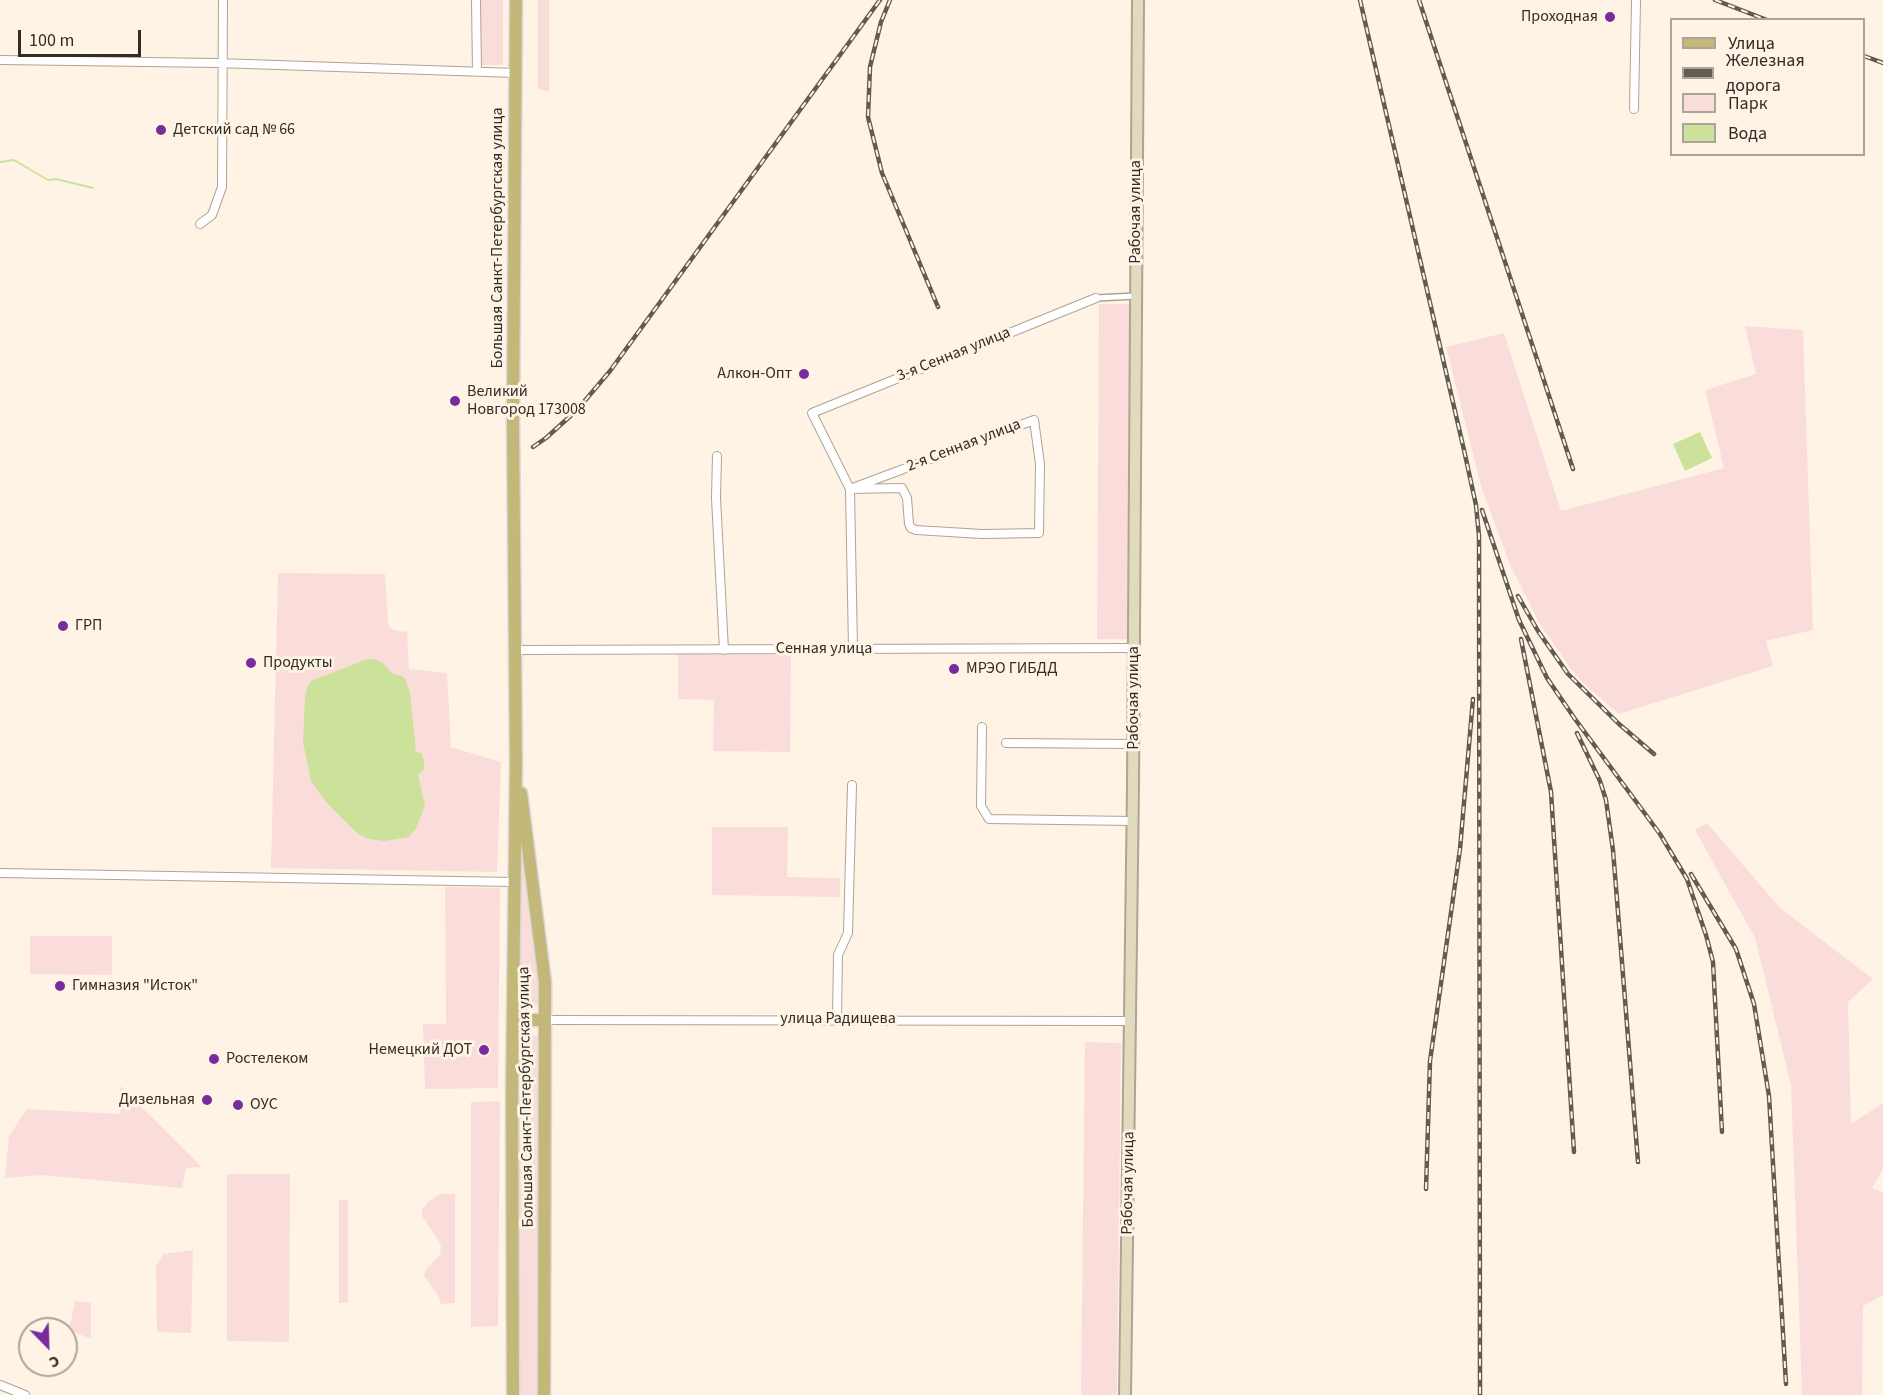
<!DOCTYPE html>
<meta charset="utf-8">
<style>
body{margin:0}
#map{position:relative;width:1883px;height:1395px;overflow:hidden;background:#fef3e5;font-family:"Source Sans 3",sans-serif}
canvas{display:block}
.legend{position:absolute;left:1670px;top:18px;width:195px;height:138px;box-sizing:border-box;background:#fef3e5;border:2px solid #aca499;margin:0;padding:8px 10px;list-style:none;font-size:18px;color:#322d26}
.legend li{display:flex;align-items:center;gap:12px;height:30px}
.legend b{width:30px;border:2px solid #aca499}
.north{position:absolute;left:18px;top:1317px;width:60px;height:60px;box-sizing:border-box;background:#fef3e5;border:2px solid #aca499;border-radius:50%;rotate:157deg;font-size:16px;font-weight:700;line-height:24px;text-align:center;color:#322d26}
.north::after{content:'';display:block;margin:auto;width:21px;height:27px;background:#782b9d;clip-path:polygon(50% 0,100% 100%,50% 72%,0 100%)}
.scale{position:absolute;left:18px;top:30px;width:123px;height:27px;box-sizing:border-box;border:3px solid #322d26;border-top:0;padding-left:8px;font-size:18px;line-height:21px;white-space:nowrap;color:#322d26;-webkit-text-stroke:4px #fef3e5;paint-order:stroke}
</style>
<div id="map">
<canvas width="1883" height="1395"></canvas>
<ul class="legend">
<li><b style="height:8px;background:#c3b87a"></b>Улица</li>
<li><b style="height:8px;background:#615b52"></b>Железная дорога</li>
<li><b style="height:16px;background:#faddda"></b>Парк</li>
<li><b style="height:16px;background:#cce29a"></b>Вода</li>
</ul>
<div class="north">С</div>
<div class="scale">100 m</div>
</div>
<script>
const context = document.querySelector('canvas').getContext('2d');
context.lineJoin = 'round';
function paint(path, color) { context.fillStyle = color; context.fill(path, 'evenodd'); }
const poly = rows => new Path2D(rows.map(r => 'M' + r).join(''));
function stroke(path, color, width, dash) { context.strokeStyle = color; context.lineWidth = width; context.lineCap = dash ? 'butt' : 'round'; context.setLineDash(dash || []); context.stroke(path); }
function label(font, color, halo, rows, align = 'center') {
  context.font = font + ' "Source Sans 3",sans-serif'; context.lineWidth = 6; context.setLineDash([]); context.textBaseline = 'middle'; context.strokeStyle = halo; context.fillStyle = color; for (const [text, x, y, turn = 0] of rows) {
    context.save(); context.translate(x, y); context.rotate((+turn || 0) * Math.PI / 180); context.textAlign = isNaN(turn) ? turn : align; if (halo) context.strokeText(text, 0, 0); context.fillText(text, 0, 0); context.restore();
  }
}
const green = poly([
 [479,0,503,0,503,65,479,65],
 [538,0,549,0,549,92,538,89],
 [1099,304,1130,304,1128,639,1097,639],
 [1745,326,1803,330,1813,630,1766,641,1773,666,1619,714,1585,685,1571,669,1541,626,1511,567,1482,489,1446,347,1504,333,1561,511,1724,468,1705,390,1756,374],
 [278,573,385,574,388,624,393,630,407,632,409,669,447,673,451,747,501,762,497,872,271,868],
 [678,654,791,655,790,752,713,751,714,700,678,699],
 [1707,823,1780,908,1873,979,1848,1002,1851,1124,1883,1103,1883,1169,1872,1188,1883,1193,1883,1295,1863,1306,1862,1395,1802,1395,1791,1085,1755,938,1695,830],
 [519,826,538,974,539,1002,536,1006,528,1010,519,1007,517,1002],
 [712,827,788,827,787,877,840,878,840,897,712,895],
 [445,887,500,888,498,1088,425,1089,423,1024,446,1024],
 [30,936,112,936,112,975,30,974],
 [529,1032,541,1039,539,1395,516,1395,517,1040],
 [1085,1042,1121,1043,1117,1395,1081,1395],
 [120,1086,202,1167,186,1168,182,1188,42,1175,5,1178,9,1136,27,1109,120,1114],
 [500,1101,498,1326,471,1327,471,1102],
 [227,1174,290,1174,289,1342,227,1341],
 [440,1194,455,1194,455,1303,441,1304,439,1297,424,1276,426,1269,440,1255,441,1247,440,1243,422,1216,422,1210,428,1202],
 [339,1200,348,1200,348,1303,339,1303],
 [193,1250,191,1333,157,1332,156,1266,163,1254],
 [75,1301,91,1303,91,1339,69,1330]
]);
const water = poly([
 [1700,432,1712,458,1685,471,1673,444],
 [367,659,374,659,383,663,392,673,404,677,410,692,416,752,421,753,424,760,424,769,418,775,425,806,416,828,409,837,384,841,369,839,358,834,326,802,311,781,303,742,305,699,307,688,311,681]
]);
const stream = poly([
 [0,162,14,160,48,180,56,179,93,188]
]);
const pedestrian = poly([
 [1096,298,1136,296]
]);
const minor = poly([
 [476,0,477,71],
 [0,60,217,63,516,73],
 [1634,109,1636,0],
 [200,224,212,215,222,187,223,0],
 [1034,420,1040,464,1039,533,982,534,916,530,911,528,909,524,907,498,902,488,850,489,1034,420],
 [717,456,716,498,724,650],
 [853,649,850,489,812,413,1096,298],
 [514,650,1134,648],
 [982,727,981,806,989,819,1133,821],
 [1006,743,1133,744],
 [0,873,514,882],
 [837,1019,838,955,848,933,852,785],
 [544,1020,1131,1021],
 [0,1385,25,1395]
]);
const secondary = poly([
 [1125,1395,1133,786,1138,0]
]);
const primary = poly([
 [521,793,545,982,544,1395],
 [513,1020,544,1020],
 [513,1395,512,1094,516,765,513,421,516,0]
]);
const rail = poly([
 [890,0,881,22,870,67,868,117,882,173,938,307],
 [1360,0,1464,450,1476,505,1479,536,1480,1395],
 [1419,0,1573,469],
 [1715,0,1767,20],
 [1864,56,1883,63],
 [533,447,546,438,577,410,610,371,880,0],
 [1482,510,1519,620,1547,678,1575,719,1660,834,1687,879,1706,935,1713,962,1722,1132],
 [1518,596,1538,631,1568,674,1619,724,1654,754],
 [1521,639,1551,792,1574,1152],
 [1577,733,1600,781,1606,800,1613,850,1638,1162],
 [1691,874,1736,949,1754,1004,1769,1096,1786,1384],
 [1426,1189,1430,1061,1460,849,1473,699]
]);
const markers = [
 [1610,17,6,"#782b9d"],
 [161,130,6,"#782b9d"],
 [804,374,6,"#782b9d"],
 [455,401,6,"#782b9d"],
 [63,626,6,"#782b9d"],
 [251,663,6,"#782b9d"],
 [954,669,6,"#782b9d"],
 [60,986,6,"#782b9d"],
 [484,1050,6,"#782b9d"],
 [214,1059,6,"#782b9d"],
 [207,1100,6,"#782b9d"],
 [238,1105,6,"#782b9d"]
];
const poiNames = [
 ["Проходная",1598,17,"right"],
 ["Детский сад № 66",173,130],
 ["Алкон-Опт",792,374,"right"],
 ["Великий",467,392],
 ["Новгород 173008",467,410],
 ["ГРП",75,626],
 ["Продукты",263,663],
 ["МРЭО ГИБДД",966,669],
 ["Гимназия \"Исток\"",72,986],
 ["Немецкий ДОТ",472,1050,"right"],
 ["Ростелеком",226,1059],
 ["Дизельная",195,1100,"right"],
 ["ОУС",250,1105]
];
const streetNames = [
 ["Рабочая улица",1136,212,-90],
 ["Большая Санкт-Петербургская улица",498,238,-90],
 ["3-я Сенная улица",954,355,-22],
 ["2-я Сенная улица",964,446,-21],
 ["Сенная улица",824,649],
 ["Рабочая улица",1134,698,-90],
 ["улица Радищева",838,1019],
 ["Большая Санкт-Петербургская улица",527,1097,-91],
 ["Рабочая улица",1129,1183,-89]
];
paint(green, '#faddda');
paint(water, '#cce29a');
stroke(stream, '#cce29a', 2);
stroke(pedestrian, '#b0a393', 8);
stroke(minor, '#b0a393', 10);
stroke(secondary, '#b0a393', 14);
stroke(primary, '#dad9d8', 15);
stroke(pedestrian, '#fff', 5);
stroke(minor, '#fff', 8);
stroke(secondary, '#e1dbbd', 10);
stroke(primary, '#c3b87a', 12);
stroke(rail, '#615b52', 4.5);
stroke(rail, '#fef3e5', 2, [7]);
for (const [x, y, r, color] of markers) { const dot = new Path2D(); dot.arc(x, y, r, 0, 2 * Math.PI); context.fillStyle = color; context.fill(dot); stroke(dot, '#fef3e5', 2); }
label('16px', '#322d26', '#fef3e5', poiNames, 'left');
label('16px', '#322d26', '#fef3e5', streetNames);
</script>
